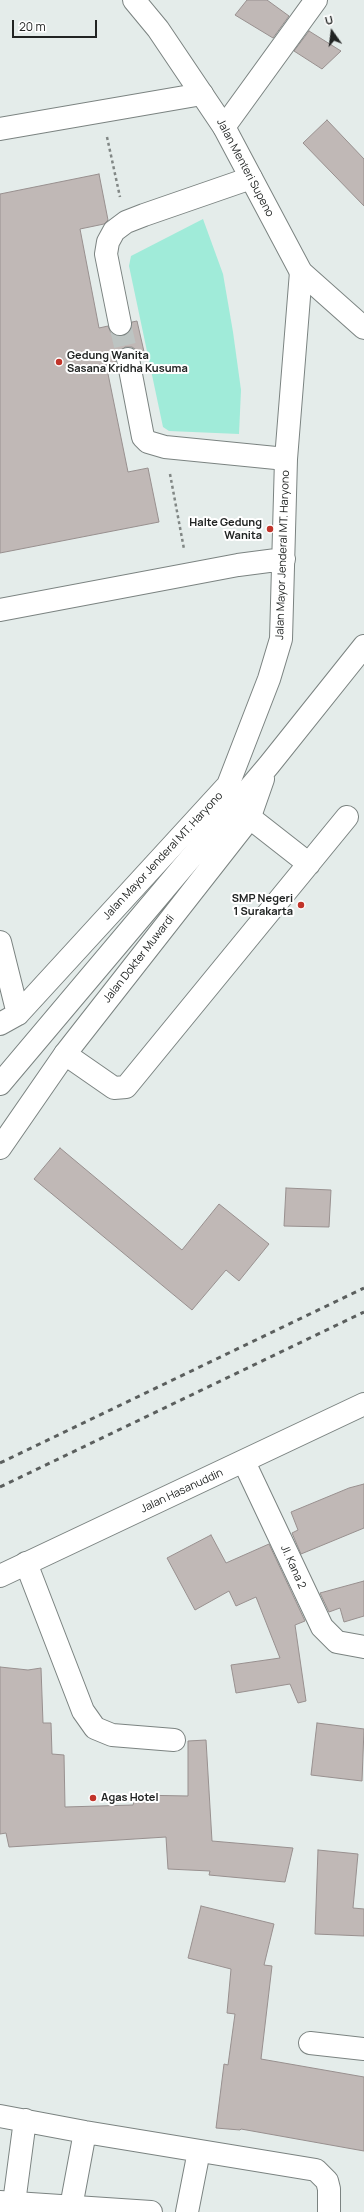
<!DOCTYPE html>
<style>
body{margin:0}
#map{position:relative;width:364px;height:2212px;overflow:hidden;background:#e4ecea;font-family:Manrope,sans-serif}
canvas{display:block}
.north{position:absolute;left:312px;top:12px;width:40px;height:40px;-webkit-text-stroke:3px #fff;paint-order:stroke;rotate:346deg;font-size:11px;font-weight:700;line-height:16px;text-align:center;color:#212423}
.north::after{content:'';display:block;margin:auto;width:14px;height:18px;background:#212423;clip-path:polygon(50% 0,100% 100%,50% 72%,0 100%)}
.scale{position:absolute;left:12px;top:20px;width:85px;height:18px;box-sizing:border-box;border:2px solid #212423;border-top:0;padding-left:5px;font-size:12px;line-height:14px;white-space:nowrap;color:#212423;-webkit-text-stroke:3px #fff;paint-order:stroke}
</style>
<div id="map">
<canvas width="364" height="2212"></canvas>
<div class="north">U</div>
<div class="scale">20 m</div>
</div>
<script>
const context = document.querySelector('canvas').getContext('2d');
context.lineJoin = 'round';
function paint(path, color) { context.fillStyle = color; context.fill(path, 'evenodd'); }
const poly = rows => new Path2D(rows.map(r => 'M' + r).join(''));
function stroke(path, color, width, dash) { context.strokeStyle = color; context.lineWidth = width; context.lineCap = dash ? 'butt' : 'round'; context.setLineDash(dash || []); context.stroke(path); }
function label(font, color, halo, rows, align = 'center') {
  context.font = font + ' Manrope,sans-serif'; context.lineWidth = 4; context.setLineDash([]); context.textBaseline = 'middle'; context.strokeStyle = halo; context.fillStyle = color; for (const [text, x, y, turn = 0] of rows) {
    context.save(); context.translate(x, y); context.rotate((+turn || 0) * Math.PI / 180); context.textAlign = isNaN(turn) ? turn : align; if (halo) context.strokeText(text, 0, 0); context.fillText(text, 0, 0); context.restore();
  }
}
const green = poly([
 [203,219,223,274,233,332,241,390,239,434,169,431,163,427,129,266,131,256]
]);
const building = poly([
 [247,0,267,0,289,16,273,38,235,15,247,0],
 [309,31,341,51,322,69,294,51,309,31],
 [327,120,364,159,364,206,303,143,327,120],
 [99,174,108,220,104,224,80,229,99,328,108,326,111,333,122,336,129,333,132,322,137,321,145,356,140,357,138,351,132,347,125,347,116,355,116,362,106,364,128,472,148,468,159,522,0,553,0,194,99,174],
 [60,1148,182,1250,219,1204,269,1244,239,1281,226,1270,192,1310,34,1179,60,1148],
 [286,1188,331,1190,329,1227,284,1226,286,1188],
 [364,1484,364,1528,301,1554,292,1533,298,1530,291,1512,349,1488,364,1484],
 [211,1535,226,1563,269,1544,305,1621,295,1625,306,1701,298,1703,290,1684,236,1693,231,1665,280,1658,256,1597,236,1606,229,1591,195,1610,167,1558,211,1535],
 [364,1581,364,1616,344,1622,340,1608,329,1612,320,1593,364,1581],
 [0,1667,28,1670,41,1668,43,1723,51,1723,52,1754,64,1755,65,1807,133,1805,136,1795,188,1796,188,1741,206,1740,212,1841,293,1848,285,1882,209,1875,210,1871,168,1869,166,1837,9,1847,6,1833,0,1834,0,1667],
 [317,1723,364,1729,362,1781,311,1775,317,1723],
 [318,1850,358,1854,353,1908,364,1909,364,1936,315,1934,318,1850],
 [201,1906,274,1924,264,1965,272,1966,261,2059,364,2077,364,2151,241,2129,240,2130,216,2128,224,2064,228,2065,235,2014,227,2013,231,1969,188,1958,201,1906]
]);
const minorTunnel = poly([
 [120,324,128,359]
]);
const path = poly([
 [107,137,120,197],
 [170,474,184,549]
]);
const minor = poly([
 [224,127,316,0],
 [0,129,202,94],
 [120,324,106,254,108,242,114,231,126,222,144,215,251,178],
 [128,359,143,437,148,442,165,447,286,459],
 [0,610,238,565,284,559],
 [249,817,309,864],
 [0,942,18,1014],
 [0,1024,18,1014,228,785,269,679,281,639,286,459,301,272],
 [65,1054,114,1088,126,1087,347,817],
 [244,1462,322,1627,337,1642,364,1647],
 [26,1563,83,1711,95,1728,112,1735,174,1740],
 [310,2043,364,2049],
 [0,2116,85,2132,316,2170,327,2181,329,2189,329,2212],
 [14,2203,25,2120],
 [71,2207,85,2132],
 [187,2212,199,2151]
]);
const major = poly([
 [134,0,158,29,224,127,301,272,364,328],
 [0,1084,269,765,364,646],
 [0,1148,65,1054,249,819,263,779],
 [0,1576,364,1404],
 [0,2202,151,2212]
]);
const rail = poly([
 [0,1463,364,1288],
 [0,1487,364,1312]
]);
const markers = [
 [59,362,4,"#c1342a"],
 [270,529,4,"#c1342a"],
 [301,905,4,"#c1342a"],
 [93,1798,4,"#c1342a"]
];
const streetNames = [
 ["Jalan Menteri Supeno",245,168,62],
 ["Jalan Mayor Jenderal MT. Haryono",283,555,-88],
 ["Jalan Mayor Jenderal MT. Haryono",163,856,-47],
 ["Jalan Dokter Muwardi",139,959,-52],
 ["Jalan Hasanuddin",182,1491,-25],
 ["Jl. Kana 2",293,1567,66]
];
const poiNames = [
 ["Gedung Wanita",67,356],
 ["Sasana Kridha Kusuma",67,369],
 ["Halte Gedung",262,523,"right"],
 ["Wanita",262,536,"right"],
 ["SMP Negeri",293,899,"right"],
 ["1 Surakarta",293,912,"right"],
 ["Agas Hotel",101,1798]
];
paint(green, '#a0ebd9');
paint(building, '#c0b8b6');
stroke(building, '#98908f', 1);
stroke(minorTunnel, '#bdc4c2', 22, [22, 11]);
stroke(minor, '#7b8381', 24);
stroke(major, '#7b8381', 24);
stroke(path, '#818785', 2.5, [3, 3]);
stroke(minor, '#fff', 22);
stroke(major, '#fff', 22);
stroke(rail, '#5b5f5e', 3, [5, 5]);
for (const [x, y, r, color] of markers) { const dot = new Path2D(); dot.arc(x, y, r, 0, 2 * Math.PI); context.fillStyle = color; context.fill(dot); stroke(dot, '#fff', 1.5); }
label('11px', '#212423', '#fff', streetNames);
label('bold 11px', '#212423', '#fff', poiNames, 'left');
</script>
